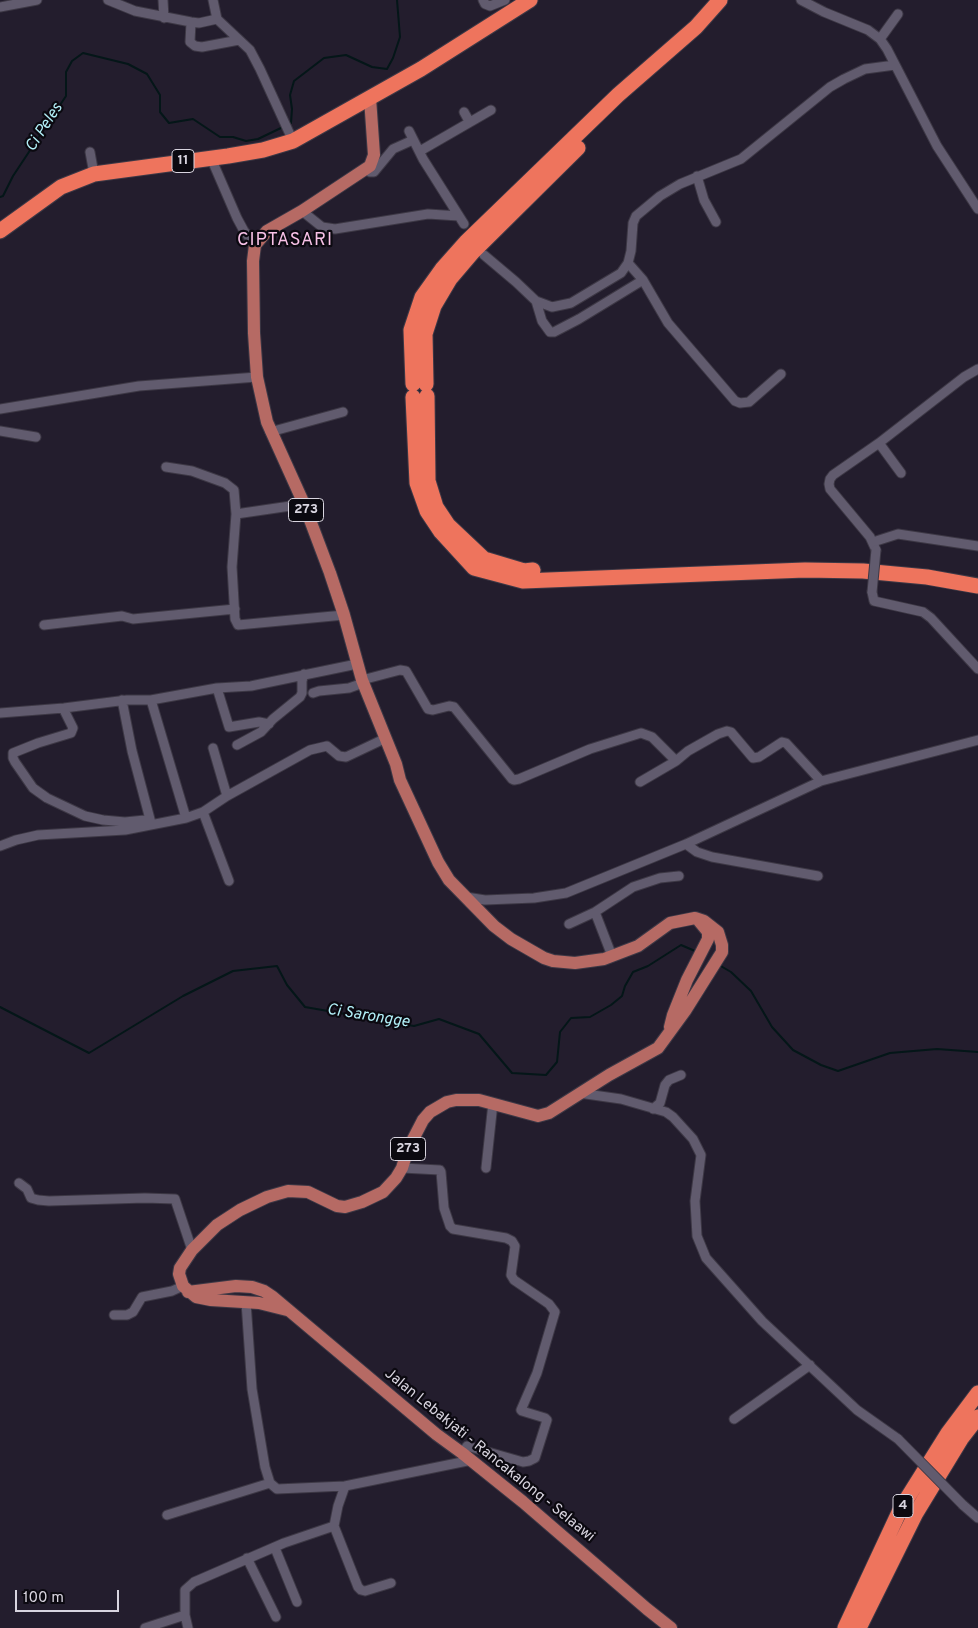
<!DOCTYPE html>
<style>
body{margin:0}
#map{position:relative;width:978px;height:1628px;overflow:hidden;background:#231d2d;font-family:Overpass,sans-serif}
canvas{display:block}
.scale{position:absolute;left:15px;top:1590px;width:104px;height:22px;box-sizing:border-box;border:2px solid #d8d4df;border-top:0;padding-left:6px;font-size:15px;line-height:18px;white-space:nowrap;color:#d8d4df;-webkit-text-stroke:4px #0b0910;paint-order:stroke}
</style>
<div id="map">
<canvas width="978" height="1628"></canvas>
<div class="scale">100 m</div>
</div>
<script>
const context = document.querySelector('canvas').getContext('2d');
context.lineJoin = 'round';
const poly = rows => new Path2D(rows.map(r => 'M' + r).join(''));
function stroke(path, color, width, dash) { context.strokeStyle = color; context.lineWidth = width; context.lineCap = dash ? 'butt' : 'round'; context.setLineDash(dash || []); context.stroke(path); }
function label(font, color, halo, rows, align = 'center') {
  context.font = font + ' Overpass,sans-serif'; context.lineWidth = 4.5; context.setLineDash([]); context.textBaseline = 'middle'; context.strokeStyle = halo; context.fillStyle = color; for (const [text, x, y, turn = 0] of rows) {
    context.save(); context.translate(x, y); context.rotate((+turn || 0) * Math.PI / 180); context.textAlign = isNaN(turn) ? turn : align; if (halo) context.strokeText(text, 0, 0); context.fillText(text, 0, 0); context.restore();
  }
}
const stream = poly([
 [289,124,291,123,292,109,290,95,294,81,324,58,346,55,372,67,387,69,393,58,400,37,397,0],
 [0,197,3,196,13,176,66,96,66,72,72,61,83,53,128,64,147,74,160,95,160,112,169,123,193,119,220,137,233,137,246,141,258,139,283,127],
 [719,965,731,972,751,991,772,1027,793,1050,821,1065,838,1071,890,1053,937,1049,978,1052],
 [0,1007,89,1053,183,996,233,971,277,966,287,985,305,1007,414,1026,439,1019,479,1034,512,1073,546,1075,557,1062,560,1032,571,1018,590,1017,611,1005,622,996,625,986,633,972,648,966,681,945,695,951]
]);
const street = poly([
 [108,0,135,11,191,22,199,23,217,19],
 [163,0,164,18],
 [213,0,217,19,250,50,260,69,293,141],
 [483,0,485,4,490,6,505,0],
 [801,0,824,12,868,30,880,39,887,49,937,146,978,209],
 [0,7,37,0],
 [191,22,190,42,195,46,202,47,239,40],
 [880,39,898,14],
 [464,112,469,121],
 [409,131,423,159,464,224],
 [420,151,491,110],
 [90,152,94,174],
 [211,158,237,218,244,231,255,245],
 [367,169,370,172,374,172,393,149,413,140],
 [697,176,704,200,716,222],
 [302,211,322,227,335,229,428,214,459,216],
 [484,255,516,282,536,301,542,321,550,332,554,332,579,319,643,280,628,263,631,251,633,223,636,216,660,196,680,184,741,159,830,87,844,79,865,69,895,65],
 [643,280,668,323,735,401,740,403,749,402,781,374],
 [536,301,552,307,571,303,621,273,628,263],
 [0,409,139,386,257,377],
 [0,431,36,437],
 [270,432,343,412],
 [879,443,901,473],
 [166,467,192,471,225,483,234,490,236,514,232,567,235,619,238,625,344,615],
 [236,514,304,504],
 [873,542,898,534,978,546],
 [876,550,870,537,830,489,829,484,830,479,833,475,879,443,964,377,978,369],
 [872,592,874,601,923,612,931,618,978,669],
 [44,625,122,616,133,619,235,609],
 [362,680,400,670,406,671,428,709,433,710,449,706,454,707,512,779,514,780,519,779,590,749,641,733,652,737,676,761,688,751,718,734,727,731,731,732,753,758,759,757,782,742,786,743,821,781],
 [217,688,229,727,259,722,269,724],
 [313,693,319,691,349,688,363,683],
 [122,700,132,751,151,823],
 [151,700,186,818],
 [64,708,65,712,73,728,71,733,38,743,13,753,13,758,15,762,33,788,47,798,85,816,103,820,125,822,145,820],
 [0,713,64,708,127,700,151,700,217,688,251,686,357,664],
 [237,745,261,732,273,719,300,697,302,693,302,681,304,674],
 [213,748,227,796],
 [640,782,676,761],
 [203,812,229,881],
 [686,844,697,852,712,857,818,876],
 [0,846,16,840,38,835,125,830,186,818,203,812,227,796,310,750,327,746,339,756,346,757,384,739],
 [466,897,485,900,534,898,566,893,686,844,821,781,978,740],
 [595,912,612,956],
 [569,924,595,912,633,887,660,878,679,876],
 [579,1093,621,1099,666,1112,673,1117,693,1139,701,1155,695,1201,697,1236,706,1258,762,1321,857,1410,898,1439],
 [653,1109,660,1103,665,1085,669,1080,681,1075],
 [402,1168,440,1170,441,1172,444,1208,450,1226,453,1229,506,1238,512,1241,515,1246,511,1275,514,1280,549,1304,555,1312,537,1373,521,1410,522,1411,545,1418,547,1420,535,1458,529,1461,523,1462,467,1446,462,1453],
 [486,1168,493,1103],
 [19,1183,27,1189,31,1198,38,1200,49,1201,145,1198,175,1199,192,1250],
 [246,1302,252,1389,265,1467,270,1483,277,1489,345,1486],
 [114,1315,127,1315,133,1312,142,1297,172,1291,183,1286],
 [734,1419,810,1365],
 [963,1505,978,1518],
 [167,1515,270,1483],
 [334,1526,358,1587,361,1590,365,1591,391,1583],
 [275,1548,297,1602],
 [247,1558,276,1617],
 [185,1615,188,1628],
 [145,1628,185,1615,185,1590,194,1582,284,1543,334,1526,338,1506,345,1486,472,1460]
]);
const primary = poly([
 [670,1027,673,1015,687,980,708,939,708,932,699,921],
 [188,1292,236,1286,252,1287,264,1291,273,1297,436,1434,462,1453,523,1502,647,1609,671,1628],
 [287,1310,259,1303,211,1300,196,1297,183,1286,179,1274,180,1268,192,1250,217,1225,240,1210,267,1197,288,1191,308,1192,337,1206,345,1207,362,1202,383,1192,396,1178,402,1168,408,1149,423,1120,430,1112,447,1102,456,1100,479,1100,538,1116,549,1113,609,1075,658,1048,685,1011,722,952,722,945,718,932,704,921,695,918,670,923,638,946,604,959,575,963,553,961,544,958,511,939,494,926,449,880,438,862,400,780,396,764,362,680,344,615,330,573,304,504,267,422,257,377,254,333,253,261,255,245,267,231,302,211,370,166,374,155,370,98]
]);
const highway = poly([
 [0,231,61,187,94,174,228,156,263,150,293,141,421,69,530,0],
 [413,384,411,330,422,297,442,269,466,242,618,95,696,27,720,0],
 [426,384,425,334,434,306,450,279,473,252,578,148],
 [427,396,428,481,436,507,448,525,484,559,524,571,533,570],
 [413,397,417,483,427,511,441,532,474,568,523,581,805,570,863,571,927,577,978,586],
 [845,1628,901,1508,948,1433,978,1393],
 [859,1628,916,1513,961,1439,978,1417]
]);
const streetBridge = poly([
 [872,592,876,550],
 [898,1439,963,1505]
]);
const shields = [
 [183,161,22],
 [306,510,35],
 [408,1149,35],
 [903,1506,20]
];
const shieldNames = [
 ["11",183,161],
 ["273",306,510],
 ["273",408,1149],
 ["4",903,1506]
];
const streetNames = [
 ["Jalan Lebakjati - Rancakalong - Selaawi",489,1456,39]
];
const waterNames = [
 ["Ci Peles",45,128,-57],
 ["Ci Sarongge",368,1017,9]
];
const quarterNames = [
 ["CIPTASARI",285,241]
];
stroke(stream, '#041618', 2);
stroke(street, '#3d3845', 11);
stroke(primary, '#3d3845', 14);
stroke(highway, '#3d3845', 17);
stroke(street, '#615b6e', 9);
stroke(primary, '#b66a64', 12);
stroke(highway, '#ee745d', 15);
stroke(streetBridge, '#3d3845', 11, []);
stroke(streetBridge, '#615b6e', 9);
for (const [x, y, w] of shields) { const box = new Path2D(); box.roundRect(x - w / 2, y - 11.5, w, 23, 4); context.fillStyle = '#0b0910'; context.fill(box); stroke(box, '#d8d4df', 1); }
label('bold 14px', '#d8d4df', null, shieldNames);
label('15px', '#d8d4df', '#0b0910', streetNames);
label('italic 16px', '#b2f0f8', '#0b0910', waterNames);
context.letterSpacing = '1px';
label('18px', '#f8c1e7', '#0b0910', quarterNames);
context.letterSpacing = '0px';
</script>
